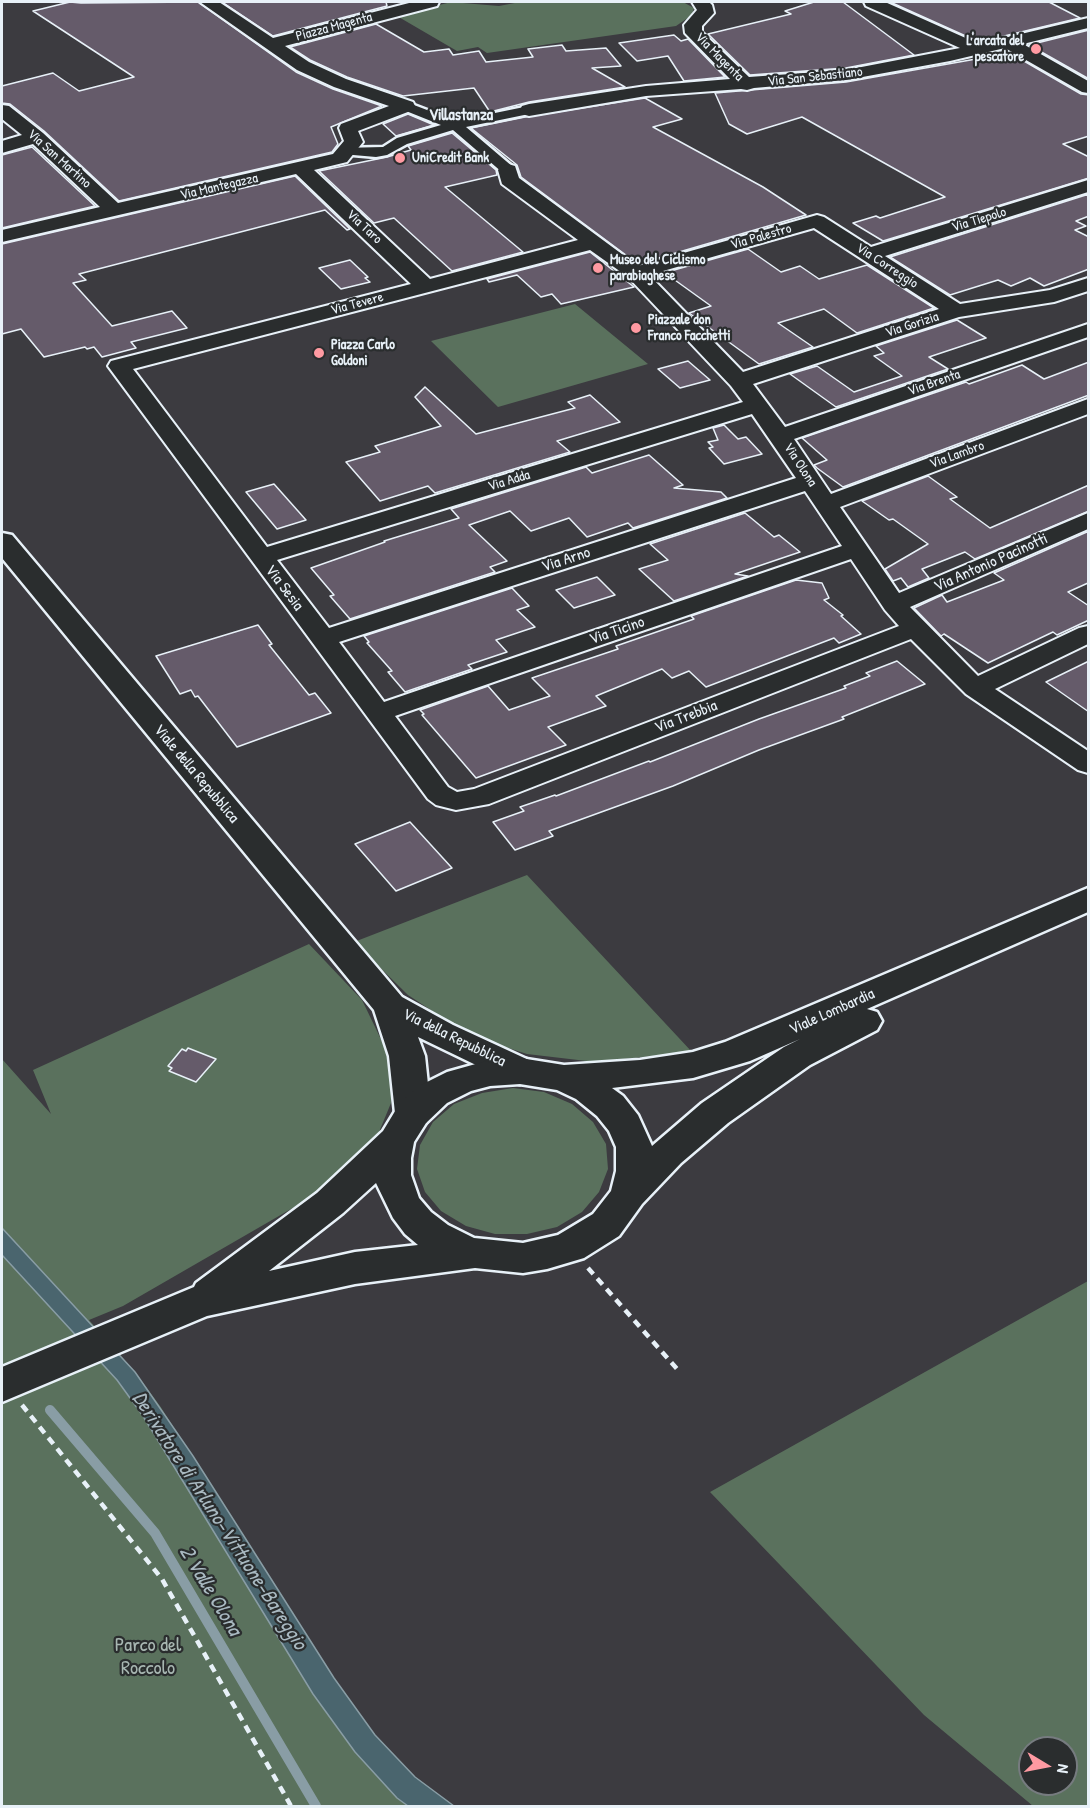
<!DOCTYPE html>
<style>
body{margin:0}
#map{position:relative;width:1090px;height:1808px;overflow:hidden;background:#3c3b40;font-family:"Patrick Hand",sans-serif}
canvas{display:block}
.frame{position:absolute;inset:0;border:3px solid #e8f1f8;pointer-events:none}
.north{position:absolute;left:1018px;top:1736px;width:60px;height:60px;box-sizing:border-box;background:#2a2d2e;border:2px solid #767b7f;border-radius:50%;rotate:100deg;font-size:16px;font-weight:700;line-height:24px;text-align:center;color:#e8f1f8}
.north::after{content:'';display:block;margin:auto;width:21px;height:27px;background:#ff9aa2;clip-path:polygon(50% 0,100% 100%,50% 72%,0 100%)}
</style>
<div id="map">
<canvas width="1090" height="1808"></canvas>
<div class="frame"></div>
<div class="north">N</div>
</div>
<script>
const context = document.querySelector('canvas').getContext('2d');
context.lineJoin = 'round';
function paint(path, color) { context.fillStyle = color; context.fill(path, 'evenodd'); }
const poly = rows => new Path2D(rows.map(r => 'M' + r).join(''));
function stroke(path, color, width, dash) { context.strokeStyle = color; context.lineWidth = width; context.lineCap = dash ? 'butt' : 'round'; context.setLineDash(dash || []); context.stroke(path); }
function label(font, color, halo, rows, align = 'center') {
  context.font = font + ' "Patrick Hand",sans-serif'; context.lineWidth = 4.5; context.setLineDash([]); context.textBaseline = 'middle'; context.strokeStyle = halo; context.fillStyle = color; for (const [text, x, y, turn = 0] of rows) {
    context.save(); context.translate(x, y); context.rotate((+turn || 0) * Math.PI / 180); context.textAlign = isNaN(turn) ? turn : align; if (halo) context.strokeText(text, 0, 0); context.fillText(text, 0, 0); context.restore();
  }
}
const green = poly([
 [451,2,499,6,520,2,683,2,694,8,692,15,676,26,487,53,478,47,457,51,397,16],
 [575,304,648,364,498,407,431,341],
 [527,875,692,1052,595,1062,527,1054,486,1041,443,1018,408,995,354,942],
 [309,944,362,1000,391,1060,391,1103,372,1149,317,1194,123,1306,89,1320,135,1372,160,1406,334,1678,375,1735,415,1777,454,1806,2,1806,2,1059,51,1114,33,1070],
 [513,1088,544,1092,572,1104,593,1122,606,1144,608,1169,599,1192,582,1212,557,1227,527,1234,495,1234,466,1226,441,1211,425,1192,417,1169,420,1145,433,1122,454,1104,482,1093],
 [1088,1281,1088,1806,1033,1806,924,1715,710,1492],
 [1030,1748,1066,1748,1066,1784,1030,1784]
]);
const water = poly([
 [2,1228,135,1372,193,1456,334,1678,375,1735,415,1777,454,1806,408,1806,397,1798,355,1752,313,1694,143,1416,117,1380,2,1255,2,1228]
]);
const stream = poly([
 [50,1410,155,1533,316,1806]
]);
const building = poly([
 [70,2,81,3,198,2,296,72,333,89,382,106,331,127,338,144,332,152,119,201,44,131,10,104,2,103,2,86,53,73,79,91,134,77,33,11,70,2],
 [222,2,386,2,387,6,273,36,222,2],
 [814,2,843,2,914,55,846,68,750,75,708,34,791,14,785,11,814,2],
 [890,2,1049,2,1080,18,979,42,890,2],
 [376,24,424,52,449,49,453,55,479,51,486,62,533,57,528,49,562,45,566,51,606,48,621,66,592,68,625,87,529,102,490,112,474,88,403,96,347,77,310,60,290,47,376,24],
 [1089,30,1089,79,1029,45,1089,30],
 [674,35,681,41,688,39,725,77,684,81,668,56,637,61,619,43,674,35],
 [1005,50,1081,94,1089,95,1089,136,1063,144,1089,157,1089,178,883,241,853,223,876,216,880,218,945,197,802,117,747,134,729,124,715,93,846,82,993,56,989,54,1005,50],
 [645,98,682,119,653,127,763,187,806,215,638,264,521,177,517,165,471,128,525,117,645,98],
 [408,114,434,125,396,136,383,124,408,114],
 [452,133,496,170,497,175,445,187,523,252,452,271,394,218,374,223,319,171,387,157,411,150,408,146,452,133],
 [32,147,95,206,2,228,2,155,32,147],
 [295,176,350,229,347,230,325,210,79,274,86,280,73,283,112,326,172,311,187,328,131,342,136,348,102,357,94,347,87,349,85,347,44,357,21,329,2,334,2,244,295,176],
 [1089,194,1089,216,1076,221,1086,226,1075,230,1089,237,1089,269,1044,286,1030,278,1011,286,998,280,950,295,890,257,1089,194],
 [748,249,781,272,800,266,819,279,867,265,934,308,857,333,824,309,778,323,813,347,759,364,689,313,711,306,672,278,658,281,653,276,748,249],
 [590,252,634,287,561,304,552,294,541,297,517,275,489,282,487,279,590,252],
 [350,260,368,277,365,278,370,282,341,289,319,268,350,260],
 [957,320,986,338,929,357,948,369,836,407,790,374,817,366,854,392,902,376,874,356,884,353,876,346,957,320],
 [688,361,710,380,680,388,658,369,688,361],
 [1089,362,1089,395,843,487,817,468,814,465,827,460,802,438,966,382,969,384,1022,365,1044,379,1089,362],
 [425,387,476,434,575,408,568,402,590,395,620,422,557,441,570,452,435,493,428,486,380,501,346,462,380,452,375,446,441,426,415,397,425,387],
 [724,425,738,439,746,437,762,454,724,464,709,448,713,447,708,442,718,440,713,428,724,425],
 [649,455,683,485,674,488,721,492,727,498,633,528,628,523,587,537,569,518,531,531,510,511,469,525,507,561,490,567,495,572,350,619,330,596,334,595,311,568,385,542,384,541,459,518,451,509,586,467,592,473,649,455],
 [928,476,957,497,950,499,990,528,1089,485,1089,511,975,559,965,552,922,569,929,578,908,587,901,578,893,581,885,569,928,544,893,519,889,520,862,501,928,476],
 [274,484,306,520,277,529,246,492,274,484],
 [745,513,774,537,779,535,800,552,735,574,748,576,674,601,639,569,668,560,650,544,745,513],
 [1089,531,1088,583,1068,592,1089,606,1089,620,1057,635,1053,632,988,663,944,634,941,636,914,608,942,595,947,602,1004,580,994,573,1089,531],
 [597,577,615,595,574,608,556,590,597,577],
 [796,580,822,583,829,598,824,600,843,615,841,616,861,634,839,643,834,638,706,687,689,671,672,678,662,669,596,696,606,706,548,727,566,745,476,778,422,715,424,714,420,710,488,686,509,710,550,696,532,678,618,649,616,646,694,619,691,616,796,580],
 [512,588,529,606,517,610,535,627,496,640,507,652,468,665,472,669,405,692,388,672,392,671,367,643,369,642,364,636,512,588],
 [258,625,272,644,269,645,309,695,315,693,331,713,237,747,198,696,195,697,191,690,180,694,156,656,258,625],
 [897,661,925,684,842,717,844,719,759,750,673,786,549,831,553,836,515,850,493,822,524,811,520,807,555,795,556,796,649,761,650,762,759,719,846,688,844,686,870,676,866,673,897,661],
 [1089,661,1089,712,1046,682,1089,661],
 [410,822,452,868,396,891,355,844,410,822],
 [188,1048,216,1059,196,1082,169,1071,172,1068,168,1066,182,1049,186,1051,188,1048]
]);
const path = poly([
 [588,1268,678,1370],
 [22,1405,162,1579,291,1806]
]);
const pedestrian = poly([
 [406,102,456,121,529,106,536,110,529,114,466,127,513,167,515,170,508,174,503,173,453,130,407,144,387,155,376,157,342,154,340,151,342,148,383,147,397,138,441,125,401,109,399,106,406,102]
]);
const minor = poly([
 [200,2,219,2,273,38,413,2,439,2,437,6,285,46,309,62,346,79,413,102,415,106,413,110,358,131,363,142,347,162,314,170,430,279,578,240,502,184,498,170,501,166,508,164,515,166,519,178,638,266,817,215,824,217,871,247,1088,180,1088,192,885,256,960,304,1050,290,1088,278,1088,291,1054,302,959,317,753,384,785,427,1088,324,1088,337,794,439,831,494,1088,399,1088,414,840,507,899,593,1088,513,1088,529,910,607,978,676,1079,628,1088,626,1088,644,995,689,1088,751,1088,773,1078,770,966,694,911,639,489,804,456,810,436,805,428,799,108,366,111,361,411,284,296,174,2,242,2,230,100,207,33,144,2,153,2,141,22,135,2,119,2,105,9,106,43,133,118,203,333,154,344,141,339,128,341,124,389,106,334,87,297,70,200,2],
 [814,228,939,309,743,372,649,275,814,228],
 [590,250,628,277,731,386,743,402,267,547,133,369,590,250],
 [752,414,796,478,329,628,277,560,752,414],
 [805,491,842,546,384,702,339,642,805,491],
 [851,559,885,610,899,626,474,789,457,792,448,787,395,716,851,559],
 [692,2,709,2,712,5,714,13,702,26,702,32,749,77,846,70,960,48,866,6,864,2,885,2,979,44,1088,18,1088,28,1023,44,1088,81,1088,93,1082,92,1005,48,950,61,846,80,754,88,747,90,741,89,646,96,529,116,522,114,520,110,522,106,529,104,646,86,730,79,685,33,684,25,697,10,692,2]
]);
const tertiary = poly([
 [2,533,12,535,402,997,453,1025,533,1062,538,1071,533,1080,520,1084,507,1080,418,1037,425,1056,431,1113,426,1123,413,1127,400,1123,395,1113,389,1056,374,1010,2,558,2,533]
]);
const secondary = poly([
 [1088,888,1088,912,867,1009,877,1012,882,1021,877,1030,810,1065,728,1123,681,1163,642,1204,619,1236,584,1258,547,1269,523,1273,475,1268,355,1284,207,1316,2,1402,2,1367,194,1287,196,1283,317,1193,383,1131,400,1103,421,1085,447,1072,490,1060,520,1058,564,1065,640,1060,693,1052,725,1042,1088,888],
 [800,1039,784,1047,702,1103,652,1146,638,1115,623,1096,612,1088,693,1078,750,1061,800,1039],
 [520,1084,557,1090,576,1099,597,1116,609,1131,616,1147,616,1171,611,1191,593,1214,558,1235,523,1243,474,1238,448,1225,431,1212,419,1198,411,1175,411,1158,414,1142,426,1123,447,1103,471,1091,490,1086,520,1084],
 [376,1183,393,1218,405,1234,418,1245,355,1252,269,1271,343,1213,376,1183]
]);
const markers = [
 [1036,49,6,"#ff9aa2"],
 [400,158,6,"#ff9aa2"],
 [598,268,6,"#ff9aa2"],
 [636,328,6,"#ff9aa2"],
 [319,353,6,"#ff9aa2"]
];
const farStreetnames = [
 ["Piazza Magenta",334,27,-15],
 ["Via Magenta",719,57,45],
 ["Via San Sebastiano",815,77,-6],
 ["Via San Martino",59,159,42],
 ["Via Mantegazza",219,187,-13],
 ["Via Tiepolo",979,220,-17],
 ["Via Taro",364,227,43],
 ["Via Palestro",761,237,-16],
 ["Via Correggio",887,266,33],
 ["Via Tevere",357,304,-15],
 ["Via Gorizia",912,325,-18],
 ["Via Brenta",934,383,-19],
 ["Via Lambro",957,455,-20],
 ["Via Olona",800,465,57],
 ["Via Adda",509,481,-17]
];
const farPoinames = [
 ["L'arcata del",1024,41,"right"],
 ["pescatore",1024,57,"right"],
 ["UniCredit Bank",412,158],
 ["Museo del Ciclismo",610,260],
 ["parabiaghese",610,276],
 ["Piazzale don",648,320],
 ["Franco Facchetti",648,336],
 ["Piazza Carlo",331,345],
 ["Goldoni",331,361]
];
const farQuarternames = [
 ["Villastanza",461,116]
];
const streetNames = [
 ["Via Arno",566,560,-18],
 ["Via Antonio Pacinotti",991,563,-24],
 ["Via Sesia",284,588,53],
 ["Via Ticino",617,631,-19],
 ["Via Trebbia",686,717,-21],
 ["Viale della Repubblica",196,774,50],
 ["Viale Lombardia",832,1012,-24],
 ["Via della Repubblica",454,1038,26]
];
const nearParknames = [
 ["Parco del",148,1646],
 ["Roccolo",148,1669]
];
const nearWaternames = [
 ["Derivatore di Arluno-Vittuone-Bareggio",219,1521,57],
 ["2 Valle Olona",210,1591,59]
];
paint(green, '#5a715d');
paint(water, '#4a656e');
stroke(water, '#899da5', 1.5);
stroke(stream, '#899da5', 10);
paint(building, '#655b6a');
stroke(building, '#e8f1f8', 1.5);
stroke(pedestrian, '#e8f1f8', 5);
stroke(minor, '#e8f1f8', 4);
stroke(tertiary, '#e8f1f8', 5);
stroke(secondary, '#e8f1f8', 5);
stroke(path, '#e8f1f8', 4.5, [8, 6]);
paint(pedestrian, '#2a2d2e');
paint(minor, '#2a2d2e');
paint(tertiary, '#2a2d2e');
paint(secondary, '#2a2d2e');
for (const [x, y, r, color] of markers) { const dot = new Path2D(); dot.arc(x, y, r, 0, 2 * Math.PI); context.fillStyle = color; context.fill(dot); stroke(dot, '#2a2d2e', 2); }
label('14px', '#e8f1f8', '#2a2d2e', farStreetnames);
label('bold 14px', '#e8f1f8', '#2a2d2e', farPoinames, 'left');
label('bold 16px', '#e8f1f8', '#2a2d2e', farQuarternames);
label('16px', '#e8f1f8', '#2a2d2e', streetNames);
label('20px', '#a8b7b2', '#2a2d2e', nearParknames);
label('italic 21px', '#a9b9c1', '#2a2d2e', nearWaternames);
</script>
